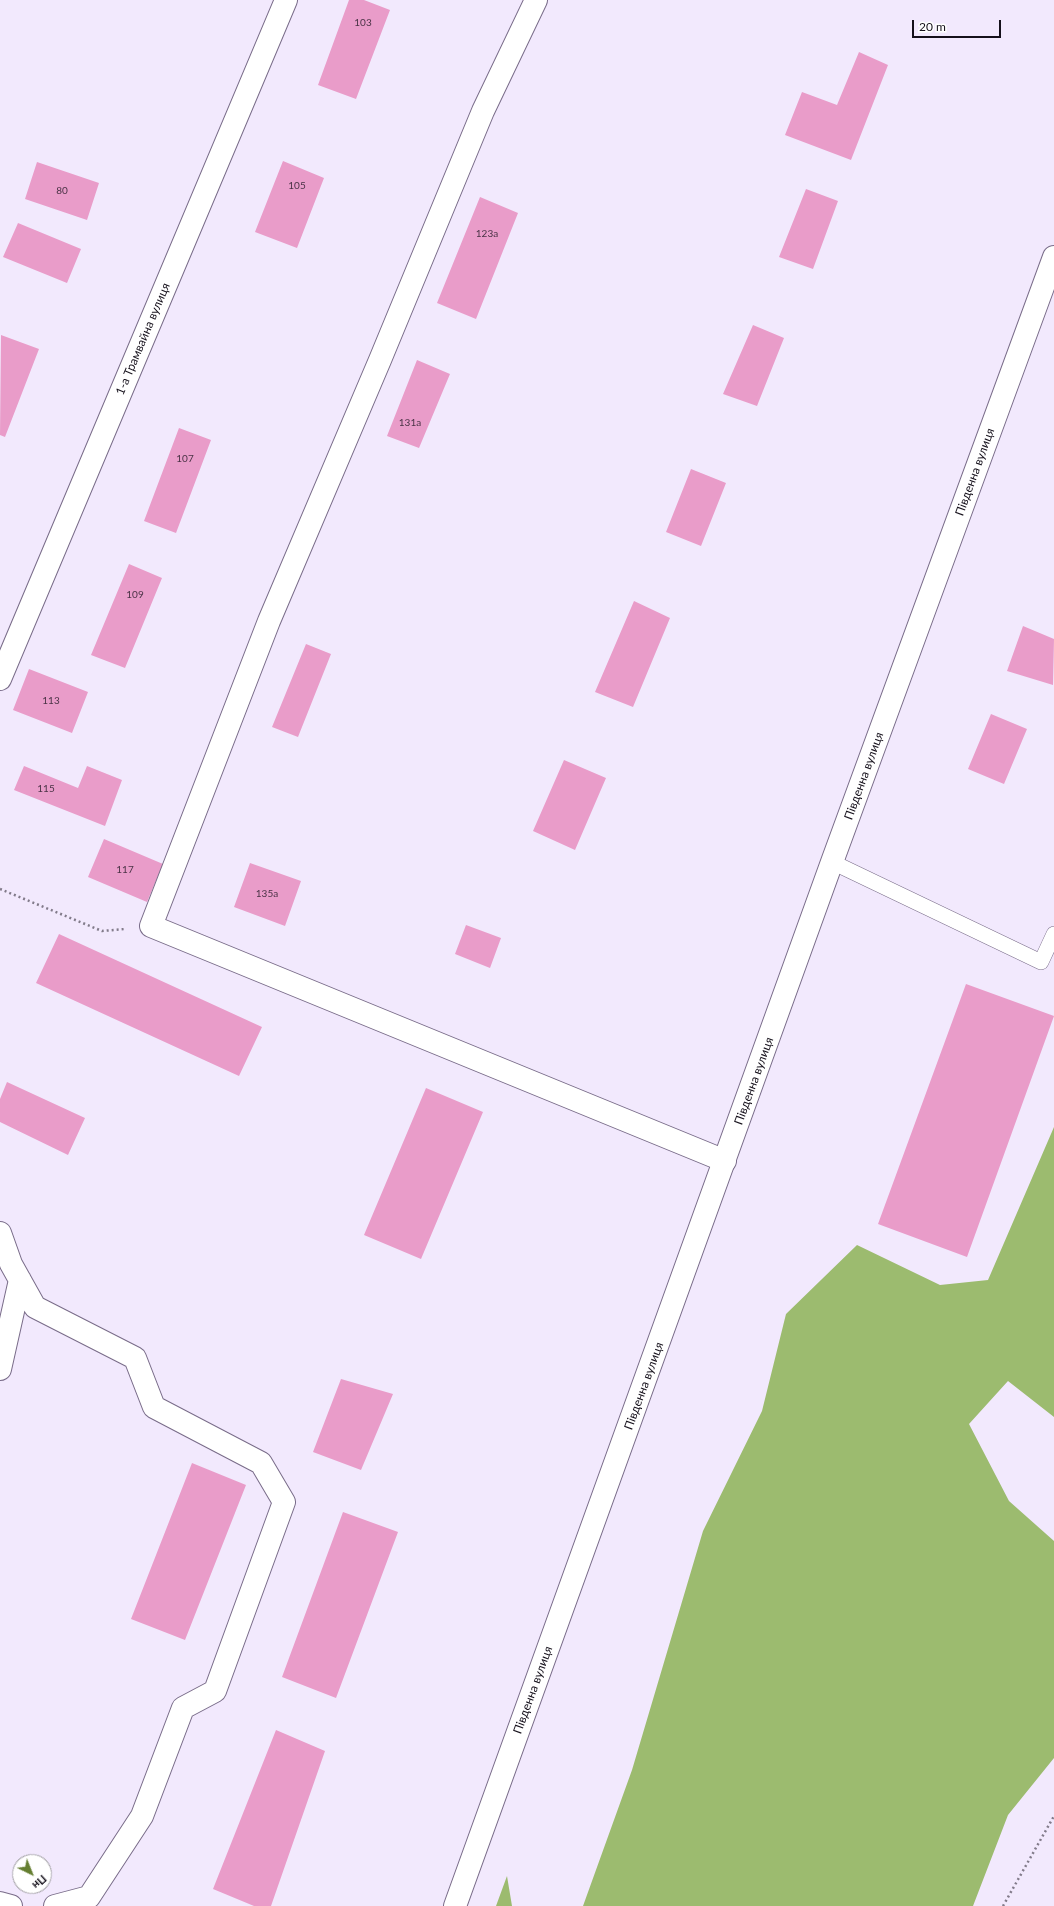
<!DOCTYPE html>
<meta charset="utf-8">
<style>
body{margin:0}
#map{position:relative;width:1054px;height:1906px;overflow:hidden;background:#f2e9fd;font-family:Lato,sans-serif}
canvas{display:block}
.north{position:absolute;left:12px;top:1854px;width:40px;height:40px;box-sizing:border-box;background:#fff;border:1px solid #a19fa4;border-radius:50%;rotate:137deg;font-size:11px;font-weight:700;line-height:16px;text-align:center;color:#15101b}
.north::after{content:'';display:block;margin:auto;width:14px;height:18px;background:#657e31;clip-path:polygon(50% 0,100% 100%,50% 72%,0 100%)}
.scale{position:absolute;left:912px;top:20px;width:89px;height:18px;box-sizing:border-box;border:2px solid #15101b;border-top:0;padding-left:5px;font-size:12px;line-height:14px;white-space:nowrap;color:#15101b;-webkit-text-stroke:3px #fff;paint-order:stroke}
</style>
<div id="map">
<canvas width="1054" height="1906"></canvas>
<div class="north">Пн</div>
<div class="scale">20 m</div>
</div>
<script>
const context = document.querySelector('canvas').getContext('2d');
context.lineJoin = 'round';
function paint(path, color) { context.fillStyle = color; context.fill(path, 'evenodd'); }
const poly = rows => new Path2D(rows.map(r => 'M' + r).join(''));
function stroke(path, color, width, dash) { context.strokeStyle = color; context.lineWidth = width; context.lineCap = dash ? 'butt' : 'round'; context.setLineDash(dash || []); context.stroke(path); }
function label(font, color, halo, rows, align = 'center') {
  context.font = font + ' Lato,sans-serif'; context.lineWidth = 3; context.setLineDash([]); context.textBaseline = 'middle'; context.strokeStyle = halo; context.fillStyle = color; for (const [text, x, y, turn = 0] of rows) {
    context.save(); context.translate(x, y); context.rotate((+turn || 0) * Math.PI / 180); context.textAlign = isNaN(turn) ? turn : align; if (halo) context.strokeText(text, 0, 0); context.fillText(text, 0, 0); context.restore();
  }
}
const forest = poly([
 [1054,1127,1054,1417,1008,1381,969,1424,1009,1501,1054,1541,1054,1758,1008,1815,973,1906,583,1906,632,1770,703,1531,762,1411,786,1314,857,1245,940,1285,988,1280],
 [507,1876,512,1906,496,1906]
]);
const building = poly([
 [349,0,364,0,390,10,356,99,318,85],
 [859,52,888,65,851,160,785,135,802,92,837,105],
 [283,161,324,178,297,248,255,232],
 [37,162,99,183,87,220,25,199],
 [806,189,838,201,813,269,779,257],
 [480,197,518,213,476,319,437,303],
 [18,223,81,249,67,283,3,257],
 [753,325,784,338,757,406,723,394],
 [1,335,39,349,5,437,0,435],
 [417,360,450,374,419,448,387,436],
 [179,428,211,440,176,533,144,521],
 [691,469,726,483,701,546,666,532],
 [129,564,162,578,125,668,91,655],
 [634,601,670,618,633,707,595,692],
 [1023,626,1054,639,1053,685,1007,671],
 [306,644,331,654,298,737,272,727],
 [29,669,88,692,72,733,13,710],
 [991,714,1027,729,1004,784,968,769],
 [564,760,606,778,575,850,533,831],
 [24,766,78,788,87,766,122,780,105,826,14,790],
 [104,839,163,864,147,902,88,877],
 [250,863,301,881,285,926,234,907],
 [466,925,501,938,490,968,455,954],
 [59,934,262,1027,239,1076,36,983],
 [966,984,1054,1016,967,1257,878,1224],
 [7,1082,85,1118,68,1155,0,1122,0,1099],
 [426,1088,483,1112,421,1259,364,1235],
 [341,1379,393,1394,361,1470,313,1452],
 [192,1463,246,1485,185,1640,131,1619],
 [343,1512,398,1532,336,1698,282,1677],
 [276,1730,325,1751,271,1906,254,1906,213,1889]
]);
const path = poly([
 [0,889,102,931,125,929],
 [1003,1906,1054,1816]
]);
const service = poly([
 [832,862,1041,962,1054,934]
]);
const minor = poly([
 [536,0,483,111,380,360,269,621,151,926,725,1161],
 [0,679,286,0],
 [0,1233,11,1264,35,1307,135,1358,154,1407,261,1463,284,1502,215,1691,183,1708,142,1816,89,1897,55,1906],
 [0,1369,20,1280],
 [0,1903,11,1906]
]);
const tertiary = poly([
 [455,1906,832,862,1054,257]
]);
const numberNames = [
 ["103",363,23],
 ["105",297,186],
 ["80",62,191],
 ["123а",487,234],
 ["131а",410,423],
 ["107",185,459],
 ["109",135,595],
 ["113",51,701],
 ["115",46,789],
 ["117",125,870],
 ["135а",267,894]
];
const streetNames = [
 ["1-а Трамвайна вулиця",143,339,-67],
 ["Південна вулиця",975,472,-70],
 ["Південна вулиця",864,776,-70],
 ["Південна вулиця",754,1081,-70],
 ["Південна вулиця",644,1386,-70],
 ["Південна вулиця",533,1690,-70]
];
paint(forest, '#9cbb6f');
paint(building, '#e99cc9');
stroke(service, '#796c89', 16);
stroke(minor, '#796c89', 24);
stroke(tertiary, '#796c89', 24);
stroke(path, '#827b8a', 2.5, [2, 3]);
stroke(service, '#fff', 15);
stroke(minor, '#fff', 22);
stroke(tertiary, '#fff', 22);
label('10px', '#4a3346', null, numberNames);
label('12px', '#15101b', '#fff', streetNames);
</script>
